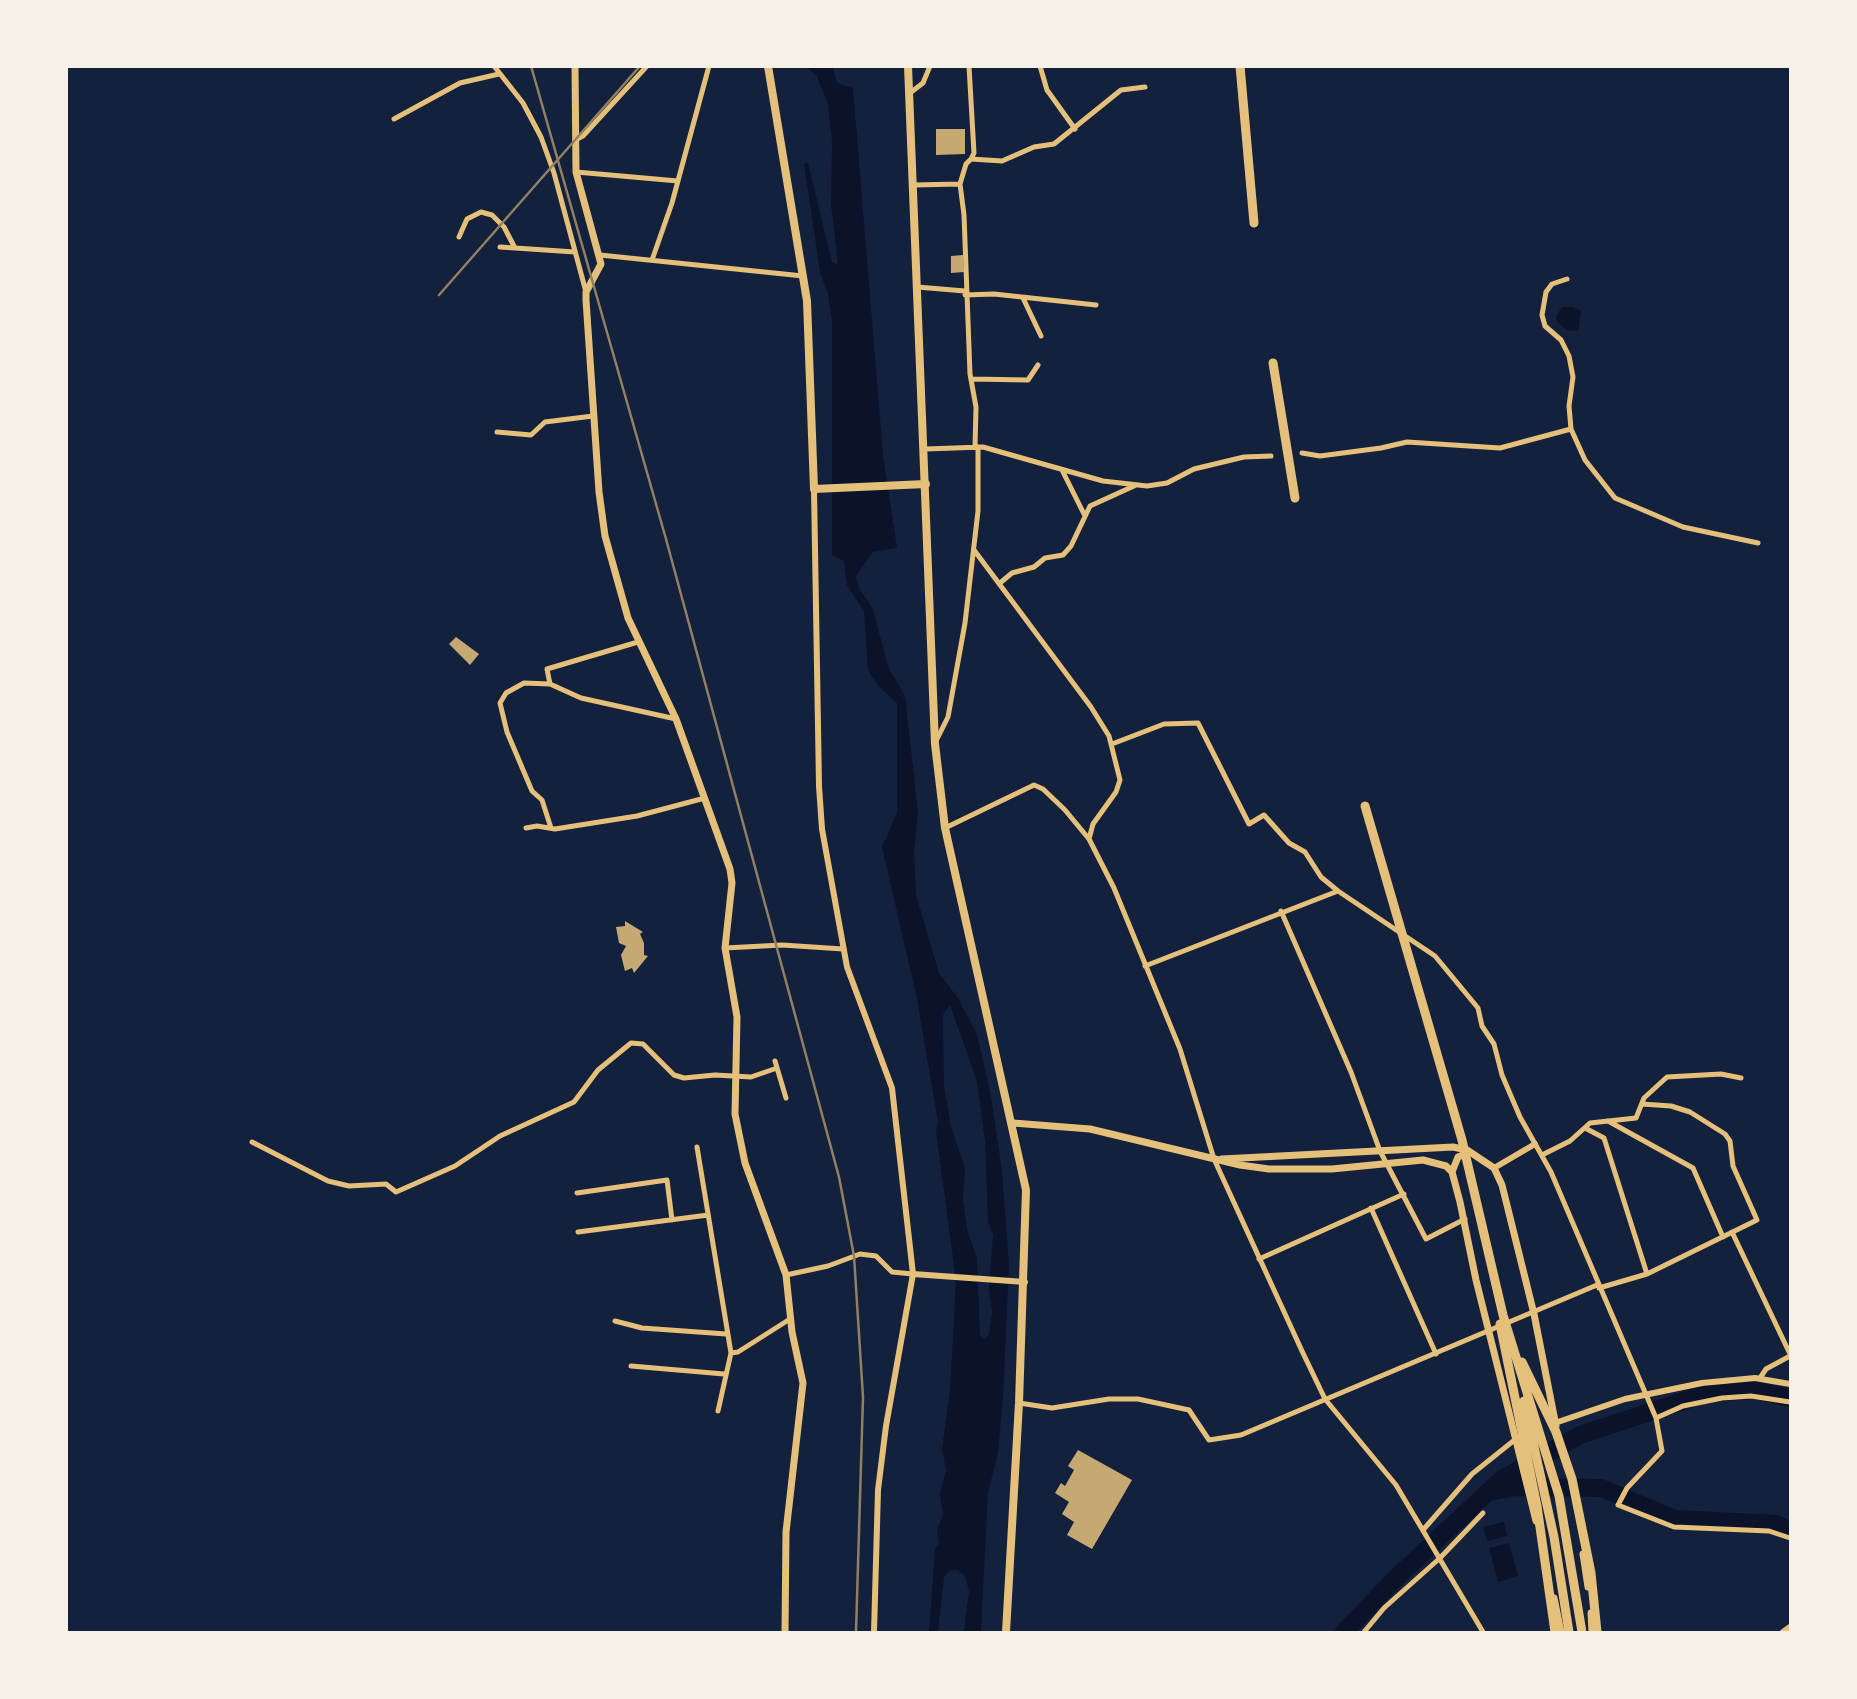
<!DOCTYPE html>
<style>
body{margin:0}
#map{position:relative;width:1857px;height:1699px;overflow:hidden;background:#14213d;font-family:Overpass,sans-serif}
canvas{display:block}
.frame{position:absolute;inset:0;border:68px solid #f6f1e7;pointer-events:none}
</style>
<div id="map">
<canvas width="1857" height="1699"></canvas>
<div class="frame"></div>
</div>
<script>
const context = document.querySelector('canvas').getContext('2d');
context.lineJoin = 'round';
function paint(path, color) { context.fillStyle = color; context.fill(path, 'evenodd'); }
const poly = rows => new Path2D(rows.map(r => 'M' + r).join(''));
function stroke(path, color, width, dash) { context.strokeStyle = color; context.lineWidth = width; context.lineCap = dash ? 'butt' : 'round'; context.setLineDash(dash || []); context.stroke(path); }
const water = poly([
 [806,67,833,67,837,83,853,88,883,455,897,548,873,552,856,576,859,588,873,609,888,667,905,696,918,813,914,850,916,895,939,973,958,998,977,1034,991,1097,1002,1171,1009,1265,1003,1397,998,1453,988,1492,981,1632,964,1632,969,1591,965,1576,958,1570,950,1570,944,1577,938,1632,929,1632,935,1549,939,1543,937,1530,943,1515,940,1493,946,1470,942,1449,950,1390,956,1281,936,1131,938,1122,917,999,882,847,897,813,897,703,878,686,868,670,864,611,847,585,844,561,832,555,832,321,828,294,820,272,804,164,808,163,832,262,838,265,831,205,832,141,828,104,816,75],
 [950,1005,977,1081,985,1142,988,1222,993,1235,989,1288,992,1312,989,1335,984,1339,980,1335,977,1258,967,1229,963,1198,965,1168,951,1127,944,1086,943,1015],
 [1562,307,1573,307,1581,311,1578,331,1567,330,1557,322,1556,316],
 [1504,1522,1507,1536,1487,1541,1483,1527],
 [1509,1543,1518,1576,1498,1582,1489,1548]
]);
const river = poly([
 [1489,1492,1516,1487,1601,1488,1675,1519,1776,1524,1790,1531],
 [1344,1632,1399,1575,1502,1479,1580,1435,1708,1393,1754,1390,1790,1398]
]);
const building = poly([
 [936,129,965,129,965,154,936,155],
 [963,255,964,272,951,273,951,256],
 [456,637,479,654,470,665,449,644],
 [625,921,643,932,640,934,644,943,644,955,648,956,634,973,632,968,625,971,621,955,626,946,619,943,616,927,625,926],
 [1078,1450,1132,1480,1092,1549,1067,1535,1074,1522,1062,1514,1069,1502,1055,1493,1061,1483,1065,1486,1074,1470,1068,1466]
]);
const minor = poly([
 [494,66,523,103,541,137,554,173,586,292],
 [969,66,974,153,971,159],
 [1040,66,1047,90,1075,129],
 [910,93,923,83,930,66],
 [394,119,460,83,499,74],
 [575,140,583,136,647,66],
 [576,172,678,181],
 [913,185,960,184],
 [459,237,467,219,481,212,492,215,504,227,515,248],
 [500,247,575,252],
 [600,255,803,276],
 [652,260,672,203,709,66],
 [917,287,965,291],
 [965,295,994,294,1096,305],
 [1023,298,1041,336],
 [971,379,1028,380,1038,365],
 [1571,429,1585,460,1615,498,1683,527,1758,543],
 [497,432,531,435,545,422,593,416],
 [975,447,976,407,970,374,964,215,960,184,966,164,971,159,1002,161,1034,147,1054,144,1121,90,1145,87],
 [925,449,983,447,1103,481,1147,486,1167,483,1194,469,1244,457,1271,456],
 [1302,453,1320,456,1381,448,1407,442,1500,448,1571,429,1569,406,1573,377,1569,356,1561,340,1545,326,1542,315,1546,292,1552,284,1567,279],
 [1062,470,1085,516],
 [974,550,1091,707,1109,736,1120,780,1116,792,1093,824,1089,839,1114,888,1180,1049,1214,1159,1302,1351,1325,1399,1396,1485,1483,1632],
 [1000,583,1012,573,1034,567,1045,558,1063,555,1071,546,1090,506,1134,486],
 [638,642,547,669,550,684,581,698,676,719],
 [550,684,524,683,506,693,500,703,507,732,532,791,542,800,551,828],
 [935,743,948,717,965,623,978,511,978,447],
 [1112,744,1164,724,1198,723,1249,824,1264,815,1289,843,1305,852,1321,877,1338,891],
 [526,828,537,826,555,829,637,816,705,798],
 [945,828,1034,785,1043,789,1065,810,1089,839],
 [1281,911,1351,1072,1380,1151,1426,1239,1465,1219],
 [725,948,782,945,843,949],
 [1145,966,1338,891,1435,956,1478,1008,1482,1026,1494,1044,1502,1075,1520,1117,1551,1172,1656,1418,1662,1451,1627,1488,1618,1505,1674,1527,1769,1531,1790,1538],
 [775,1061,786,1098],
 [1608,1121,1693,1168,1723,1237],
 [1585,1128,1604,1138,1647,1274],
 [252,1142,328,1181,349,1186,386,1184,396,1192,455,1166,500,1136,574,1102,598,1070,631,1043,643,1044,674,1075,684,1078,715,1075,751,1077,777,1068],
 [697,1147,731,1353,718,1411],
 [1542,1155,1570,1141,1590,1123,1636,1118,1644,1098,1667,1077,1721,1074,1741,1078],
 [577,1193,667,1180,672,1220],
 [1371,1208,1436,1354],
 [578,1232,708,1215],
 [1732,1232,1790,1354],
 [1259,1259,1404,1194],
 [786,1275,828,1266,860,1254,876,1256,892,1272,913,1274],
 [1599,1288,1647,1274,1757,1220,1733,1166,1730,1141,1725,1134,1690,1112,1671,1106,1642,1104],
 [615,1321,642,1328,726,1334],
 [731,1353,738,1352,790,1319],
 [631,1366,724,1374],
 [1760,1378,1766,1369,1790,1356],
 [1019,1403,1052,1408,1109,1399,1138,1399,1189,1410,1209,1440,1241,1435,1597,1285],
 [1656,1418,1683,1406,1722,1398,1751,1396,1790,1402],
 [1423,1530,1472,1474,1517,1438],
 [1364,1632,1384,1608,1440,1558,1483,1513]
]);
const tertiary = poly([
 [814,489,819,786,822,829,847,967,892,1088,913,1274,886,1426,878,1490,874,1632],
 [1494,1168,1535,1144],
 [913,1274,1025,1282],
 [1555,1423,1625,1399,1702,1383,1755,1378,1790,1384],
 [1783,1632,1790,1627]
]);
const secondary = poly([
 [575,66,576,172,601,264,586,292,586,300,599,492,605,536,628,618,676,719,730,869,732,883,725,948,737,1017,735,1114,745,1163,786,1275,792,1332,803,1383,786,1532,785,1632],
 [1013,1123,1090,1129,1240,1165,1269,1169,1332,1169,1423,1160,1446,1166,1452,1172,1460,1202,1476,1280,1536,1521],
 [1222,1159,1453,1147,1467,1150,1494,1168,1502,1185,1534,1314,1556,1426],
 [1452,1172,1458,1157,1468,1153],
 [1583,1554,1588,1587],
 [1554,1598,1561,1632],
 [1591,1613,1592,1632]
]);
const primary = poly([
 [768,66,807,301,814,489,926,484]
]);
const trunk = poly([
 [908,66,935,744,945,828,1026,1190,1019,1403,1006,1632]
]);
const motorway = poly([
 [1240,66,1254,223],
 [1273,363,1295,498],
 [1365,806,1462,1140,1503,1315,1559,1496,1582,1632],
 [1500,1324,1537,1506,1555,1632],
 [1522,1362,1556,1432,1572,1479,1591,1573,1597,1632],
 [1524,1401,1554,1537,1569,1632]
]);
const rail = poly([
 [531,66,666,539,839,1177,854,1256,863,1397,856,1632],
 [439,295,640,66]
]);
paint(water, '#0b132b');
stroke(river, '#0b132b', 18);
paint(building, '#c6a872');
stroke(minor, '#e5c07b', 5);
stroke(tertiary, '#e5c07b', 6);
stroke(secondary, '#e5c07b', 7);
stroke(primary, '#e5c07b', 8);
stroke(trunk, '#e5c07b', 8);
stroke(motorway, '#e5c07b', 9);
stroke(rail, '#918062', 2.5);
</script>
